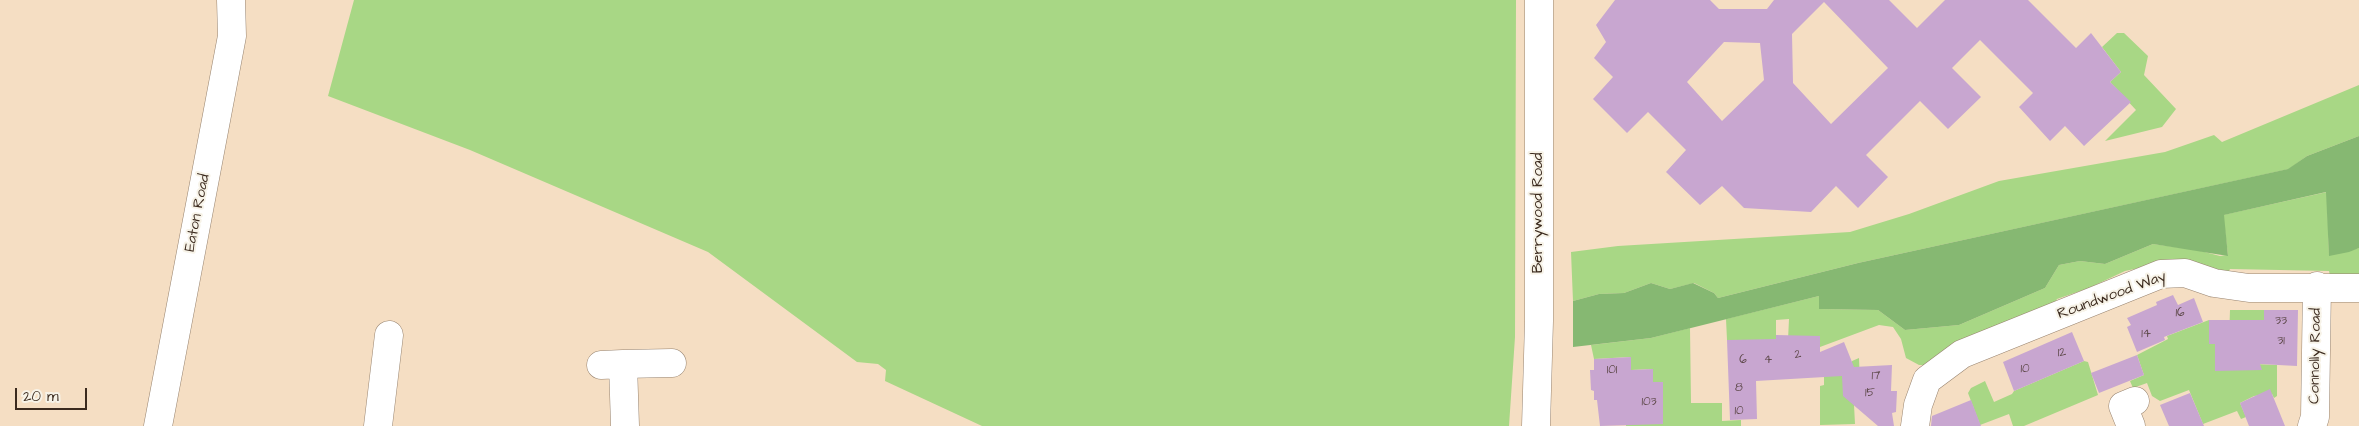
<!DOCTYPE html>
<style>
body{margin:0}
#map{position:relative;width:2359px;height:426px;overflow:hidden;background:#f5dec3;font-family:"Architects Daughter",sans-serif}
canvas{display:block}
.scale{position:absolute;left:15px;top:388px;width:72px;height:22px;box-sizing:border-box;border:2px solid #3b2a1e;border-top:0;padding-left:6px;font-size:15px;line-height:18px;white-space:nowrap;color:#3b2a1e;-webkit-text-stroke:4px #f7f3e8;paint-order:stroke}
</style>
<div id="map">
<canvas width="2359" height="426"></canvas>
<div class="scale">20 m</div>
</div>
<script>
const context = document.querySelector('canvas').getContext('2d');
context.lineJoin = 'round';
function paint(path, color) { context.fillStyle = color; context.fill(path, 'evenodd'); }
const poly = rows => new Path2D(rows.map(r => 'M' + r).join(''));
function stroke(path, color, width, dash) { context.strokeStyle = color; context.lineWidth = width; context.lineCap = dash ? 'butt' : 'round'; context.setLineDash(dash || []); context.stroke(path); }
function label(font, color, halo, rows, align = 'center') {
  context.font = font + ' "Architects Daughter",sans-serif'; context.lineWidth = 4; context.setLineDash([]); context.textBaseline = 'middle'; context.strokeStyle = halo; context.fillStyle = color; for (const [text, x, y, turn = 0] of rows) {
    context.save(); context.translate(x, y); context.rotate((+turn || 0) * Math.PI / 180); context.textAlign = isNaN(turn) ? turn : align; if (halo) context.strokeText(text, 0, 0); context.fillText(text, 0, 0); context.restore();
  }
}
const green = poly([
 [354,0,1516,0,1515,337,1509,426,982,426,885,381,886,370,878,364,857,362,708,252,470,150,328,96],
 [2117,33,2124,33,2148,56,2144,75,2176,109,2162,127,2105,141,2136,110,2110,82,2121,72,2102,47],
 [2359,85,2359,136,2307,156,2289,169,1858,263,1718,298,1714,293,1694,283,1670,289,1651,283,1624,293,1599,294,1573,301,1571,252,1618,246,1850,232,1909,214,1999,181,2165,152,2214,135,2222,142],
 [2327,192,2329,255,2359,248,2359,277,2330,276,2329,271,2230,269,2227,275,2167,262,2125,271,2089,288,2057,299,2054,304,1929,365,1919,365,1906,358,1901,339,1893,327,1879,325,1820,347,1788,340,1789,319,1776,320,1776,339,1743,348,1742,340,1727,340,1726,319,1819,296,1820,309,1878,310,1905,330,1959,325,2045,288,2059,265,2080,261,2105,264,2153,244,2197,250,2220,256,2228,255,2223,215],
 [2230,310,2264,310,2264,350,2254,364,2277,365,2277,396,2274,398,2272,394,2254,396,2240,403,2246,417,2241,419,2237,411,2203,424,2189,390,2160,401,2152,396,2147,383,2133,388,2130,381,2144,375,2137,355,2168,339,2167,336,2209,320,2209,344,2215,344,2228,370],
 [1690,328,1691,403,1722,403,1722,421,1741,420,1741,426,1626,426,1626,416,1631,424,1663,424,1663,382,1653,382,1653,369,1631,370,1630,357,1594,359,1591,345,1651,338],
 [1824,351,1851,369,1852,361,1859,358,1860,385,1854,405,1855,424,1820,425,1820,386,1824,385],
 [2084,361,2088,362,2098,395,2024,426,2013,426,2009,414,1980,425,1968,393,1971,388,1985,381,1994,402,2012,394,2014,391]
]);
const forest = poly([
 [2359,136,2359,248,2349,252,2329,256,2326,192,2224,215,2228,256,2153,244,2105,264,2080,261,2059,265,2045,288,1959,325,1905,330,1878,310,1819,309,1819,296,1651,338,1573,347,1573,301,1599,294,1624,293,1651,283,1670,289,1693,283,1714,293,1718,298,1858,263,2288,169,2307,156]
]);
const building = poly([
 [1615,0,1710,0,1719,9,1767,9,1774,0,1889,0,1917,28,1945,0,2028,0,2076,48,2091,33,2121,72,2110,82,2131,102,2084,146,2065,126,2050,141,2019,107,2033,93,1980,40,1952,68,1981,97,1948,129,1920,101,1866,155,1888,177,1858,208,1836,186,1811,212,1744,208,1722,186,1700,205,1666,172,1686,150,1648,112,1627,133,1593,99,1613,77,1594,58,1606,42,1596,25],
 [1824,2,1888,68,1831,124,1793,83,1792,34],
 [1724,42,1760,43,1764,80,1722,121,1687,82],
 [2173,295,2178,305,2194,298,2203,322,2164,337,2165,340,2137,352,2127,327,2131,325,2127,318,2157,305,2156,302],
 [2264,310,2298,310,2297,366,2260,364,2262,370,2215,371,2215,344,2209,344,2209,320,2264,320],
 [2072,332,2084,361,2014,391,2003,362],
 [1776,335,1820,336,1820,352,1844,342,1854,367,1892,365,1891,391,1897,391,1896,412,1892,413,1894,426,1878,426,1843,396,1842,376,1756,381,1757,419,1730,420,1727,340,1776,339],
 [2137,355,2144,375,2099,393,2091,373],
 [1631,357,1631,370,1653,369,1653,382,1663,382,1663,424,1600,426,1597,400,1594,400,1594,391,1591,390,1590,370,1594,370,1594,359],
 [2270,389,2285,426,2249,426,2240,403],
 [2190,393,2204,426,2169,426,2160,405],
 [1971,400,1981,426,1931,426,1932,416]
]);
const minor = poly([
 [601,365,623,364],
 [158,426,232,36,231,0],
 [378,426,389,335],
 [625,426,623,364,672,363],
 [1536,426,1539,321,1539,0],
 [1915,426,1918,405,1927,380,1962,354,2161,274,2185,273,2214,283,2249,288,2359,288],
 [2131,426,2123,406,2135,401],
 [2312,426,2315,417,2317,286]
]);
const numberNames = [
 ["16",2180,313],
 ["33",2281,321],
 ["14",2146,334],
 ["31",2281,341],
 ["12",2062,353],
 ["2",1798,355],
 ["6",1743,360],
 ["4",1768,360],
 ["10",2025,369],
 ["101",1612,370],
 ["17",1876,376],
 ["8",1739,388],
 ["15",1870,393],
 ["103",1649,402],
 ["10",1739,411]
];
const streetNames = [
 ["Eaton Road",198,213,-79],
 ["Berrywood Road",1539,213,-90],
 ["Roundwood Way",2112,296,-20],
 ["Connolly Road",2316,356,-89]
];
paint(green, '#a8d785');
paint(forest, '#86b872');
paint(building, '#c8a6d0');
stroke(minor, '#988470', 29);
stroke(minor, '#fff', 28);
label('12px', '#5e494a', null, numberNames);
label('15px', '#3b2a1e', '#f7f3e8', streetNames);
</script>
